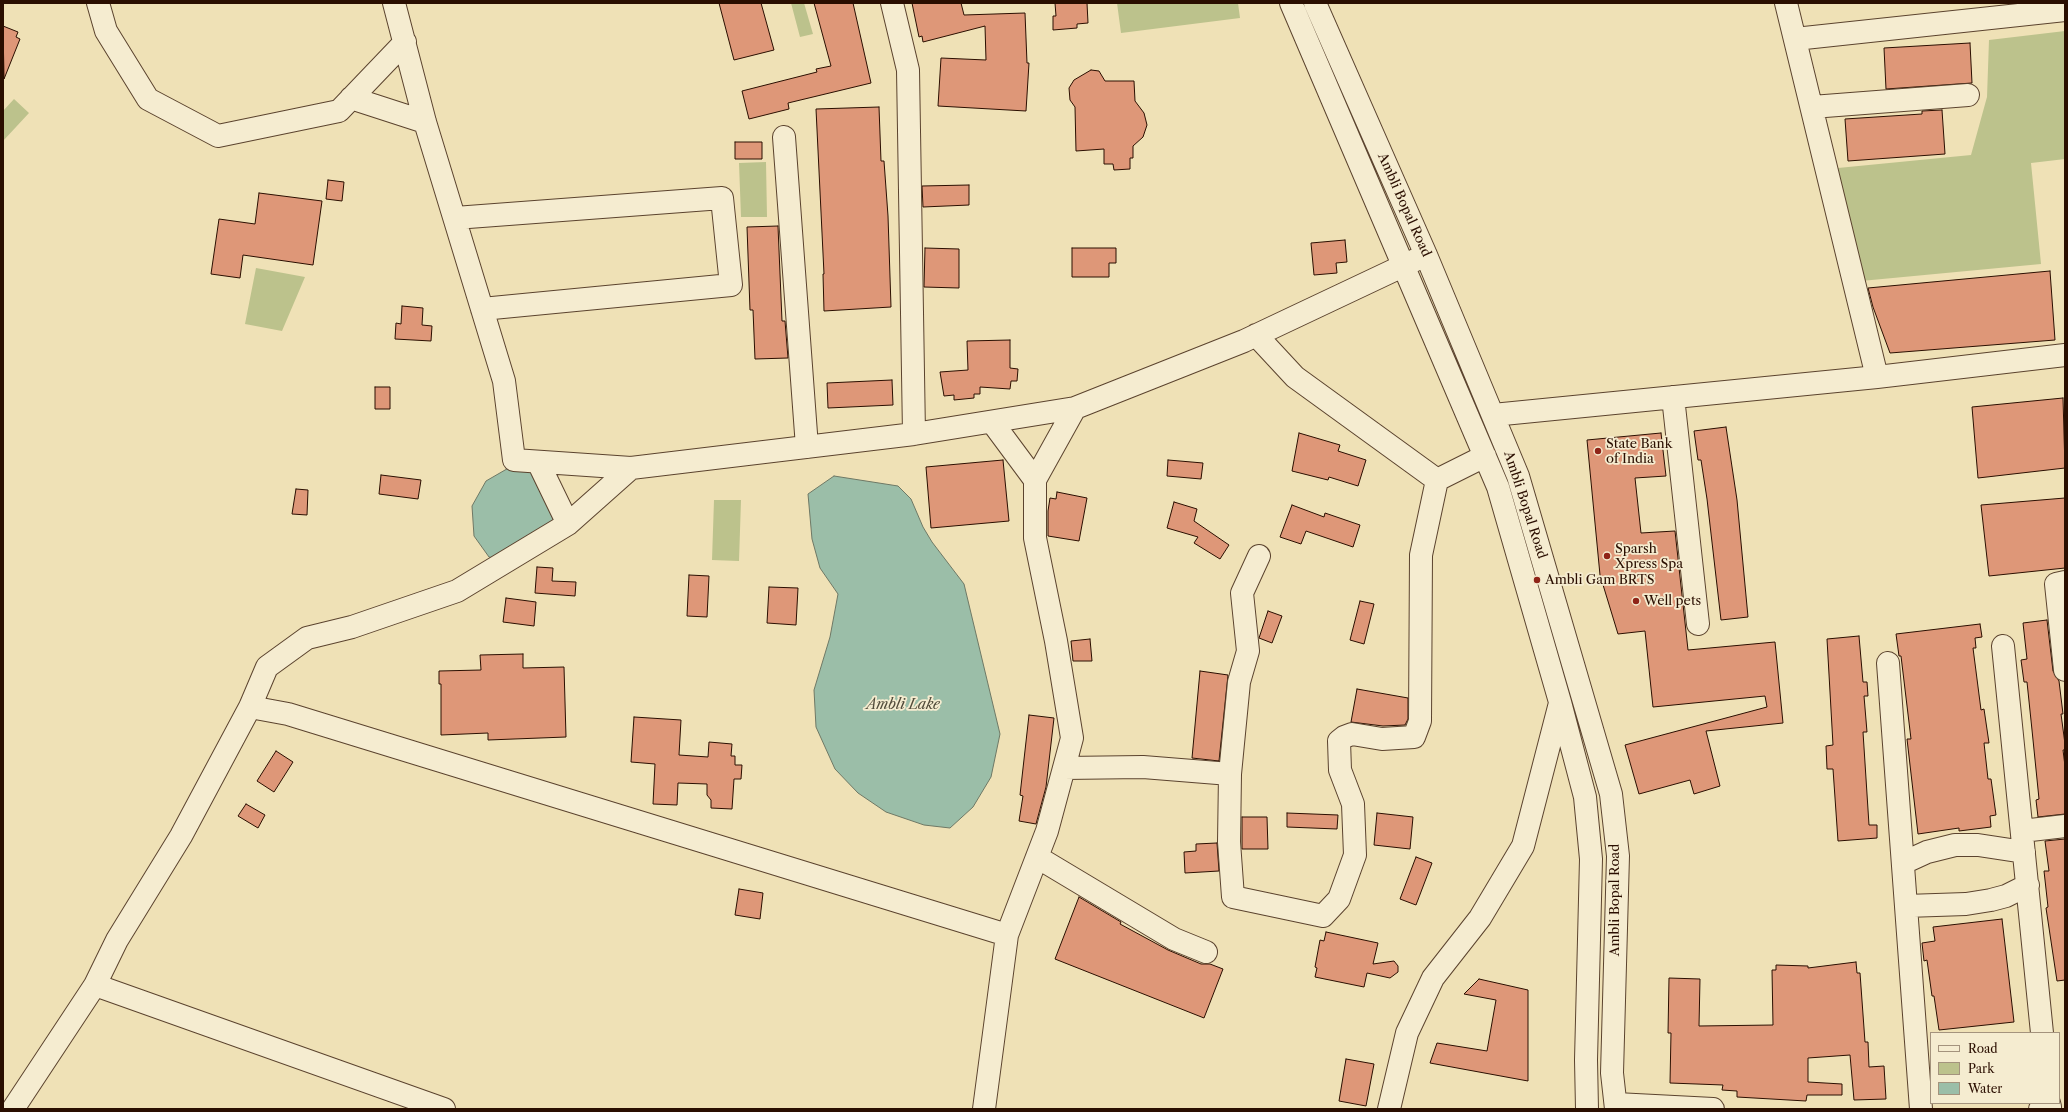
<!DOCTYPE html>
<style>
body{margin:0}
#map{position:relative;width:2068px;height:1112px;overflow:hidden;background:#efe1b6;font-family:"Libre Caslon Text",serif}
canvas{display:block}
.frame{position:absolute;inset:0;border:4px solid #2a0e00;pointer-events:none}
.legend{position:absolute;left:1930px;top:1032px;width:130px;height:72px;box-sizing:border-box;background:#f5ecd0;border:1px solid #a4937d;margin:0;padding:5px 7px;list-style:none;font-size:12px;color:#2a0e00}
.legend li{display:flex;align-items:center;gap:8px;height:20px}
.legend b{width:20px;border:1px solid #a4937d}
</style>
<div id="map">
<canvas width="2068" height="1112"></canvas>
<div class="frame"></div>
<ul class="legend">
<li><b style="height:5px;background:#f5ecd0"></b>Road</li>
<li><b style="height:11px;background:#bcc28c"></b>Park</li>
<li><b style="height:11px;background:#9bbea8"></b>Water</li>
</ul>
</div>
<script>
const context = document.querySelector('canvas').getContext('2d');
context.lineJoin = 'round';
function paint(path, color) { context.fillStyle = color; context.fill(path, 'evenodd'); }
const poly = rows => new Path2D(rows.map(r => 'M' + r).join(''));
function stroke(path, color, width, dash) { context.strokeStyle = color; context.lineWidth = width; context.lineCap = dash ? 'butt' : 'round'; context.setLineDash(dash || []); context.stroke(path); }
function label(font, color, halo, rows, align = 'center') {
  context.font = font + ' "Libre Caslon Text",serif'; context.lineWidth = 3.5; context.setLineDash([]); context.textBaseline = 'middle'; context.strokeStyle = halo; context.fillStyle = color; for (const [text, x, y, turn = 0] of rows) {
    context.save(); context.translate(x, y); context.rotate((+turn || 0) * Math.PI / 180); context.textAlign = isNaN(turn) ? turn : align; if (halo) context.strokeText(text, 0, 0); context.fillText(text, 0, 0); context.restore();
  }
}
const green = poly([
 [791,3,804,3,813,34,800,37],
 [1117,3,1238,3,1240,18,1121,33],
 [2065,31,2065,159,2031,163,2041,264,1861,281,1838,168,1971,155,1987,97,1989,40],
 [14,99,29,113,3,141,3,111],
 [766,162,767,217,741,217,739,163],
 [256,268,305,277,282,331,245,324],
 [714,500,741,500,739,561,712,560]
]);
const water = poly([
 [512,466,540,475,557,505,554,530,504,561,489,557,474,536,472,506,486,481,512,466],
 [834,476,898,486,911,499,923,527,932,542,964,584,1000,734,991,777,973,807,950,828,924,825,886,812,858,793,835,769,816,727,814,690,830,637,838,594,820,568,812,539,808,494,834,476]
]);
const building = poly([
 [719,3,761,3,774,50,734,60,719,3],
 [814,3,853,3,871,83,788,103,789,109,749,119,742,91,817,72,816,69,831,66,814,3],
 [912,3,961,3,964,15,1025,13,1027,63,1029,63,1026,111,938,106,941,58,986,60,985,26,923,42,922,36,919,37,912,3],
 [1055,3,1087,3,1088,23,1077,24,1077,28,1053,30,1053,16,1056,16,1055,3],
 [3,26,18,32,16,37,20,39,4,79,3,26],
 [1970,43,1972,83,1886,89,1884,48,1970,43],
 [1091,70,1099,71,1105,81,1134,81,1135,101,1144,113,1147,125,1143,137,1133,146,1133,158,1130,158,1130,169,1114,170,1113,164,1104,164,1104,149,1076,151,1075,107,1070,100,1069,88,1074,80,1091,70],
 [879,107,881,161,884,161,888,216,891,307,824,311,823,274,824,274,816,109,879,107],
 [1942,110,1945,154,1848,161,1845,119,1922,114,1922,111,1942,110],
 [735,142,762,142,762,159,735,159,735,142],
 [328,180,344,182,342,201,326,199,328,180],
 [969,185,969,205,923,207,922,186,969,185],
 [259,193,322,201,313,265,243,255,240,278,211,274,219,219,255,224,259,193],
 [778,226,782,321,785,321,788,358,755,359,753,310,750,310,747,227,778,226],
 [1345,240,1347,262,1336,263,1337,273,1314,275,1311,243,1345,240],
 [925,248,959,249,959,288,924,287,925,248],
 [1072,248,1116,248,1116,263,1109,263,1109,277,1072,277,1072,248],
 [2050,271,2055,340,1890,353,1873,307,1868,288,2050,271],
 [402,306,423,308,422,325,432,326,431,341,395,339,396,323,401,324,402,306],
 [1010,340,1010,368,1018,369,1017,381,1011,381,1010,389,980,387,980,394,974,394,974,398,954,400,954,395,944,396,940,372,968,370,967,341,1010,340],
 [892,380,893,405,828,408,827,383,892,380],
 [375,387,390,387,390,409,375,409,375,387],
 [2063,398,2065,468,1978,478,1972,407,2063,398],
 [1726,427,1737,500,1748,617,1721,620,1707,499,1701,460,1698,460,1694,431,1726,427],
 [1299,433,1340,445,1338,451,1366,460,1358,486,1329,477,1328,480,1292,471,1299,433],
 [1661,433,1666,476,1635,478,1641,533,1675,531,1688,650,1775,642,1783,723,1706,731,1720,786,1694,794,1690,780,1639,794,1625,745,1767,707,1765,696,1653,707,1645,631,1618,634,1600,575,1587,440,1661,433],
 [1003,460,1009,521,931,528,926,467,1003,460],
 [1168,460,1203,463,1201,479,1167,476,1168,460],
 [381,475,421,480,418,499,379,494,381,475],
 [296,489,308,490,307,515,292,514,296,489],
 [1057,492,1087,498,1079,541,1048,536,1048,511,1050,498,1056,499,1057,492],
 [2065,498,2065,568,1989,576,1981,505,2065,498],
 [1174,502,1197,509,1194,521,1229,545,1220,559,1194,543,1198,537,1167,528,1174,502],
 [1292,505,1324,517,1325,513,1360,525,1353,547,1306,531,1301,544,1280,537,1292,505],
 [537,567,553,568,552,581,576,582,575,596,535,593,537,567],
 [689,575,709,576,707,617,687,616,689,575],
 [769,587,798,588,796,625,767,623,769,587],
 [506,598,536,602,534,626,503,622,506,598],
 [1360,601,1374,604,1364,644,1350,640,1360,601],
 [1268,611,1282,616,1272,643,1259,638,1268,611],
 [2047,620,2053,671,2059,681,2063,714,2061,714,2065,744,2065,750,2063,750,2065,766,2065,814,2038,817,2036,800,2039,799,2032,730,2027,682,2024,682,2021,660,2027,659,2023,623,2047,620],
 [1980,624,1982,637,1975,638,1976,648,1973,648,1981,710,1984,709,1989,743,1984,743,1988,779,1991,779,1996,815,1990,816,1991,827,1959,831,1959,828,1918,834,1907,739,1911,739,1901,656,1899,656,1896,634,1980,624],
 [1859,636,1863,682,1867,682,1868,696,1864,696,1867,732,1863,732,1869,825,1877,825,1877,838,1838,841,1833,769,1827,769,1826,746,1833,745,1827,639,1859,636],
 [1090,639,1092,661,1073,661,1071,641,1090,639],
 [523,654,523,668,564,667,566,737,488,740,488,733,441,735,441,684,439,684,439,671,481,670,480,655,523,654],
 [1200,671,1228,675,1219,761,1192,758,1200,671],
 [1357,689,1408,698,1408,719,1405,725,1383,726,1351,722,1357,689],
 [1029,715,1054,718,1046,787,1036,824,1019,821,1023,796,1020,795,1029,715],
 [634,717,681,720,679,755,708,757,709,742,732,744,731,756,735,756,735,765,742,765,741,779,734,779,732,809,711,808,711,800,707,795,707,784,678,783,677,805,653,804,655,764,631,762,634,717],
 [276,751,293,762,274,792,257,781,276,751],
 [246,804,265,815,258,828,238,816,246,804],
 [1287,813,1338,815,1337,829,1287,827,1287,813],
 [1377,813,1413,817,1410,849,1374,845,1377,813],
 [1242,817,1267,817,1268,849,1242,849,1242,817],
 [2065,839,2065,980,2057,981,2046,908,2048,907,2044,871,2049,871,2045,841,2065,839],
 [1217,843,1219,871,1185,873,1184,852,1196,851,1196,844,1217,843],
 [1416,857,1432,863,1416,905,1400,899,1416,857],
 [739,889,763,893,760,919,735,915,739,889],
 [1079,897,1121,922,1120,924,1168,950,1201,964,1210,964,1223,969,1204,1018,1055,959,1079,897],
 [2002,919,2014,1022,1939,1030,1934,996,1932,996,1927,960,1924,961,1922,943,1935,941,1933,927,2002,919],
 [1326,932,1378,943,1373,964,1394,961,1398,966,1398,972,1390,978,1367,973,1364,987,1315,977,1317,968,1315,967,1320,940,1324,941,1326,932],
 [1856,962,1857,973,1860,973,1865,1042,1868,1042,1869,1067,1884,1066,1886,1099,1854,1100,1850,1055,1808,1058,1808,1082,1842,1084,1842,1095,1807,1095,1806,1101,1737,1097,1737,1091,1722,1090,1723,1085,1670,1083,1671,1033,1668,1033,1669,978,1700,979,1699,1026,1773,1025,1772,970,1776,970,1776,965,1808,966,1808,968,1856,962],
 [1479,979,1528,990,1528,1081,1430,1063,1437,1043,1487,1051,1496,1000,1464,994,1479,979],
 [1346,1059,1374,1064,1366,1106,1339,1101,1346,1059]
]);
const minor = poly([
 [98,3,106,31,148,99,218,136,339,111,405,42],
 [394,3,425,122,504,381,514,460,631,468,914,434,1075,408,1244,341,1426,255],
 [892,3,908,70,914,434],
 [1291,3,1498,487,1560,702,1585,797,1591,859,1586,1060,1587,1109],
 [1315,3,1426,255,1518,476,1611,794,1618,856,1612,1073,1616,1109],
 [1786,3,1877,377],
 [1795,39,2065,10],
 [351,98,425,122],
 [1812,107,1968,95],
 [784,137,807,447],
 [455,218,722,198,731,285,482,309],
 [1256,335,1295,377,1437,480],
 [1673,397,1698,624],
 [1493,415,1877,377,2065,355],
 [992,422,1035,480,1075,408],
 [538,462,568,524],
 [1259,556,1242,593,1248,651,1239,682,1230,774,1229,842,1233,897,1323,916,1339,899,1355,855,1353,804,1340,770,1339,741,1344,737,1352,734,1382,739,1414,737,1420,721,1421,555,1437,480,1485,456],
 [2065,582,2056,584,2065,670],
 [2003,646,2042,1033],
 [1888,663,1921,1109],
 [250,707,288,714,1007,935],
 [1064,768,1143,767,1230,774],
 [2022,831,2065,826],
 [1037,857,1174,939,1206,952],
 [1903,863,1927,852,1955,845,1978,845,2024,852],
 [1906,906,1966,904,1991,900,2006,896,2028,885],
 [95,985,444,1109],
 [1616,1104,1713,1109],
 [13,1109,95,985,117,940,181,836,250,707,267,667,307,638,352,627,457,591,568,524,631,468],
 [984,1109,1007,935,1047,831,1072,738,1056,641,1035,538,1035,480],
 [1389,1109,1407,1033,1433,978,1480,918,1523,846,1560,703],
 [2040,1109,2050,1107,2049,1103]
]);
const markers = [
 [1598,451,4,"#8f2418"],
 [1607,556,4,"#8f2418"],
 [1537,580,4,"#8f2418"],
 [1636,601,4,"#8f2418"]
];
const streetNames = [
 ["Ambli Bopal Road",1404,205,66],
 ["Ambli Bopal Road",1525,505,72],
 ["Ambli Bopal Road",1615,900,-90]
];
const poiNames = [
 ["State Bank",1606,444],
 ["of India",1606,459],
 ["Sparsh",1615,549],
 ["Xpress Spa",1615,564],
 ["Ambli Gam BRTS",1545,580],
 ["Well pets",1644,601]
];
const waterNames = [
 ["Ambli Lake",903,705]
];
paint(green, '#bcc28c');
paint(water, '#9bbea8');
stroke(water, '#6e7865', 1);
paint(building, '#de9778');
stroke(building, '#2a0e00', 1);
stroke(minor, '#5b432e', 24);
stroke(minor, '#f5ecd0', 22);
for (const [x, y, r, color] of markers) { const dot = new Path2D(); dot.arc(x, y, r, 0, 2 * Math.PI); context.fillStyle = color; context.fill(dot); stroke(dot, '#f5ecd0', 1.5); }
label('13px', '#2a0e00', '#f5ecd0', streetNames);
label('13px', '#2a0e00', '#f5ecd0', poiNames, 'left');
label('italic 14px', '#524c3b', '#f5ecd0', waterNames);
</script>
